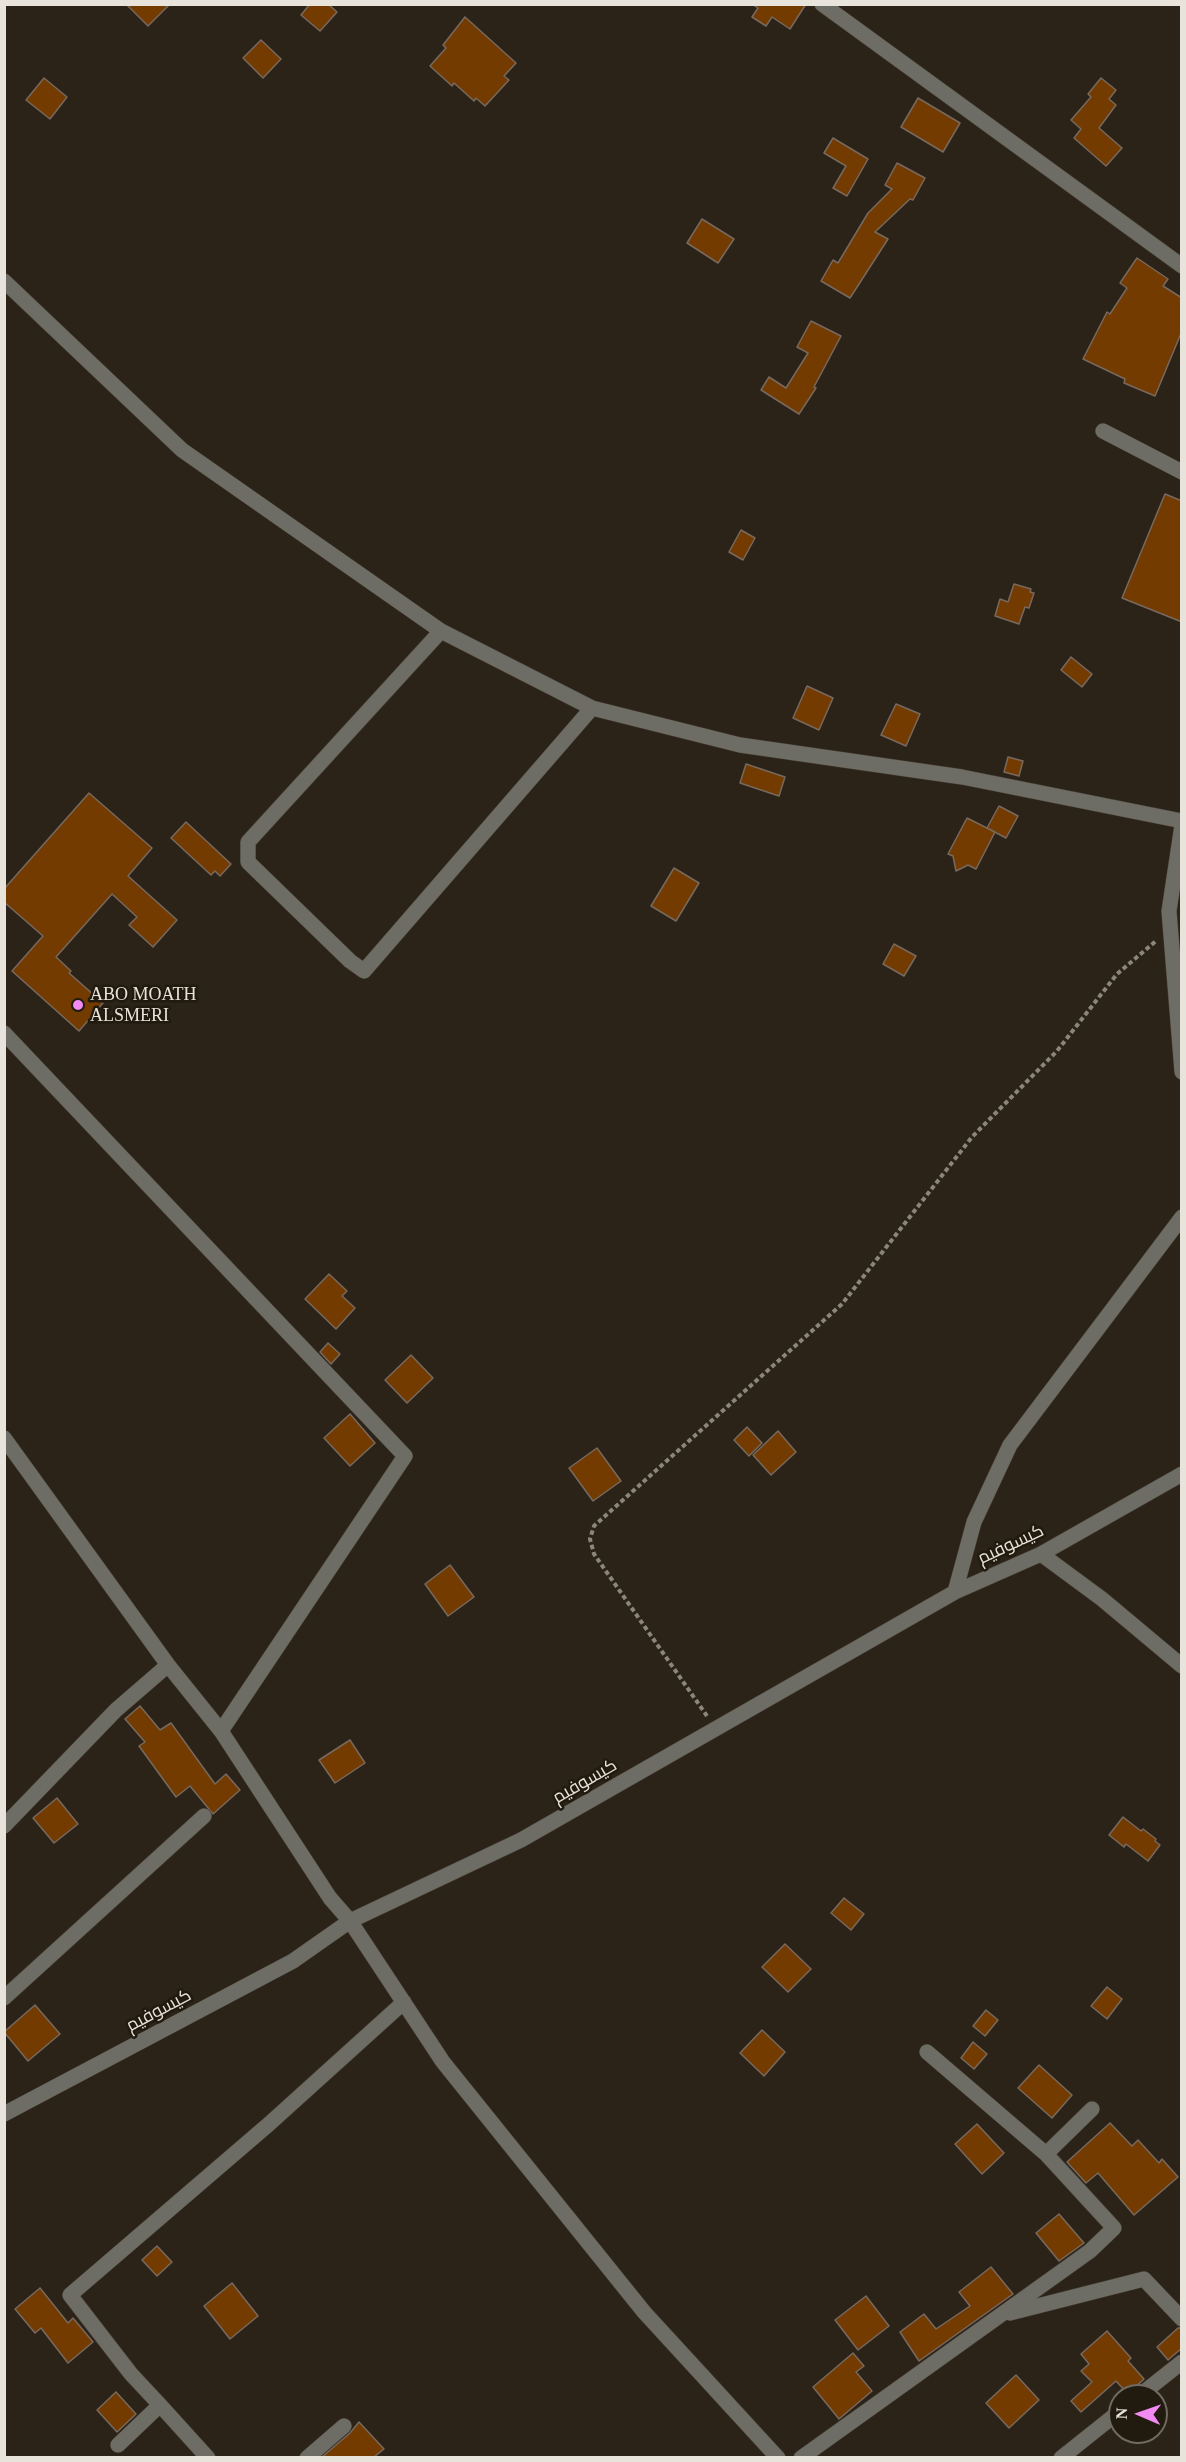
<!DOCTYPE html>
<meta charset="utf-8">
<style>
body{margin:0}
#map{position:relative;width:1186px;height:2462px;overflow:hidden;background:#2b2317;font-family:"Times New Roman",serif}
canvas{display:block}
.frame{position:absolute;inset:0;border:6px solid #e8e3db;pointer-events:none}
.north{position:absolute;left:1108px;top:2384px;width:60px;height:60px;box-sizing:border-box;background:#211a0e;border:2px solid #716a60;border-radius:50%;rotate:272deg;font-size:16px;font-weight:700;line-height:24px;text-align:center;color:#e8e3db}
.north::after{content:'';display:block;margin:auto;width:21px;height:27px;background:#f28af3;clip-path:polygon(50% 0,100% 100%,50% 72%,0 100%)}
</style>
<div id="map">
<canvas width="1186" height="2462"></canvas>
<div class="frame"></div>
<div class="north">N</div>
</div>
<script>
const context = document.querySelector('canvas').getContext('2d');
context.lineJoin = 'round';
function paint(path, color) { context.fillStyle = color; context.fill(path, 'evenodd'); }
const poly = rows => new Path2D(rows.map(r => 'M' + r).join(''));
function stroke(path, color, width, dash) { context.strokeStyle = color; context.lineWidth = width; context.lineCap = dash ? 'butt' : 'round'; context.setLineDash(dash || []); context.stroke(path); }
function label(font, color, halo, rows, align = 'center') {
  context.font = font + ' "Times New Roman",Cairo,serif'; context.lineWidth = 5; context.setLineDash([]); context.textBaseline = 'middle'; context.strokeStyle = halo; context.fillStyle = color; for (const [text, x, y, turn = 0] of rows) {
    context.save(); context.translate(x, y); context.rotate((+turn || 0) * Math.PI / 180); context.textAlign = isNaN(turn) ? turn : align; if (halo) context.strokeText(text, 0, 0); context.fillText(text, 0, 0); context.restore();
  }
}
const building = poly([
 [126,4,170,4,148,26,126,4],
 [310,4,328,4,337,12,320,31,301,15,310,4],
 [752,4,806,4,790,29,772,17,766,26,752,17,758,8,752,4],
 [465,17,516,63,504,76,509,80,485,106,476,98,474,101,454,83,452,86,430,66,446,48,443,45,465,17],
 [261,40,281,59,263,78,243,58,261,40],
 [44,78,67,97,50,119,26,100,44,78],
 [1101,78,1116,90,1109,99,1116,105,1099,128,1122,148,1106,166,1074,138,1081,129,1071,120,1091,97,1088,94,1101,78],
 [918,98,960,123,943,152,901,127,918,98],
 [833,138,868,159,847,196,833,188,846,166,824,153,833,138],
 [897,163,925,178,913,200,910,199,875,232,888,239,850,298,821,281,833,260,838,263,868,213,892,189,885,185,897,163],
 [702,219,734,239,718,263,687,243,702,219],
 [1137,258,1168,279,1163,286,1182,298,1182,331,1155,396,1124,383,1125,379,1083,359,1107,312,1110,314,1127,288,1120,283,1137,258],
 [811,321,841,336,814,387,816,388,799,414,761,390,769,377,786,388,808,353,797,347,811,321],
 [1165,494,1182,501,1182,622,1122,598,1165,494],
 [741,530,755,538,743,560,729,552,741,530],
 [1014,584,1031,589,1030,592,1034,593,1029,608,1025,607,1019,624,995,616,1000,599,1008,602,1014,584],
 [1071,657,1092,674,1082,687,1061,670,1071,657],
 [807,686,833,698,819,730,793,718,807,686],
 [896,704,920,714,906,746,881,735,896,704],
 [1008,757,1023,761,1019,776,1004,772,1008,757],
 [746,764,785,777,779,796,740,783,746,764],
 [89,793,152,848,128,876,177,920,153,947,129,925,137,917,112,894,56,957,71,971,69,973,103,1003,79,1031,12,971,43,936,4,902,4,889,89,793],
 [999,806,1018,816,1006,838,987,828,999,806],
 [967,818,995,832,976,869,968,865,956,871,953,856,948,854,967,818],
 [186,822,231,864,220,876,215,871,211,875,171,838,186,822],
 [674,868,699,883,676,921,651,906,674,868],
 [894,944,916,956,904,976,883,964,894,944],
 [329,1274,347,1291,342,1296,355,1308,336,1329,305,1299,329,1274],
 [328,1343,340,1354,331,1364,320,1352,328,1343],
 [411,1355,433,1378,407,1403,385,1380,411,1355],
 [350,1414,375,1443,350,1466,324,1438,350,1414],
 [747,1427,762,1443,749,1456,734,1440,747,1427],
 [778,1431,796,1452,771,1475,753,1455,778,1431],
 [597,1448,621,1481,593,1501,569,1468,597,1448],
 [450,1565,474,1597,448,1616,425,1584,450,1565],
 [140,1706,160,1730,171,1723,215,1784,226,1774,240,1790,213,1814,190,1786,176,1797,139,1746,145,1742,125,1719,140,1706],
 [350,1740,365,1763,335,1783,319,1760,350,1740],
 [57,1798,78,1824,54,1843,33,1818,57,1798],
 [1123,1817,1141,1831,1143,1829,1156,1839,1155,1841,1160,1845,1148,1861,1126,1844,1124,1847,1109,1835,1123,1817],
 [844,1898,864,1914,851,1930,831,1913,844,1898],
 [785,1944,811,1969,788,1992,762,1967,785,1944],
 [1107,1987,1122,1999,1107,2019,1091,2006,1107,1987],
 [35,2005,60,2034,28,2061,4,2032,35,2005],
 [986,2010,998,2020,985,2036,973,2026,986,2010],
 [762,2030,785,2052,764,2076,740,2053,762,2030],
 [973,2042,987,2054,974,2069,961,2058,973,2042],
 [1039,2065,1072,2095,1052,2118,1018,2088,1039,2065],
 [1110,2123,1132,2146,1138,2140,1159,2163,1162,2159,1178,2177,1134,2215,1098,2173,1086,2183,1067,2162,1110,2123],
 [977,2124,1004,2153,982,2174,955,2144,977,2124],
 [1059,2214,1084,2243,1059,2261,1036,2233,1059,2214],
 [157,2246,172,2262,157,2276,142,2260,157,2246],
 [991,2267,1013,2294,919,2361,900,2332,924,2314,936,2329,970,2306,959,2292,991,2267],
 [232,2283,258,2316,230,2339,204,2306,232,2283],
 [40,2288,68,2323,73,2318,93,2342,68,2363,41,2328,35,2333,15,2309,40,2288],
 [866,2296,889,2326,858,2350,835,2320,866,2296],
 [1178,2328,1182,2328,1182,2348,1168,2360,1157,2347,1178,2328],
 [1107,2331,1131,2358,1128,2361,1144,2379,1128,2394,1116,2381,1081,2412,1071,2401,1092,2382,1081,2371,1089,2364,1081,2354,1107,2331],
 [853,2353,864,2366,856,2372,872,2391,839,2419,813,2387,853,2353],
 [1016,2375,1039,2400,1009,2428,986,2403,1016,2375],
 [116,2392,136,2414,117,2432,97,2410,116,2392],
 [359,2422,384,2449,374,2457,322,2457,350,2433,359,2422]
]);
const path = poly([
 [707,1716,594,1554,590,1539,594,1526,842,1304,972,1137,1057,1051,1117,974,1156,941]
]);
const minor = poly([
 [822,4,1182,266],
 [4,281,182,450,441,631,592,708,740,745,962,777,1182,821],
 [1103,431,1182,472],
 [441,631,248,842,248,862,350,961,364,971,592,708],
 [1182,825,1169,911,1182,1072],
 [4,1033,405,1456,221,1731],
 [4,1438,168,1665,221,1731,330,1898,350,1921,443,2062,644,2312,778,2458],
 [1041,1554,1102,1599,1182,1666],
 [955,1592,974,1522,1010,1445,1182,1217],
 [4,1826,116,1710,168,1665],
 [4,1998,204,1816],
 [4,2114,293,1961,350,1921,521,1840,955,1592,1041,1554,1182,1474],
 [1046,2154,1092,2109],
 [1010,2313,1144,2279,1182,2319],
 [1139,2396,1182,2362],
 [160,2405,208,2458],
 [118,2445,160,2405,131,2374,70,2295,269,2124,404,2002],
 [307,2458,344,2426],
 [801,2458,1090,2251,1114,2228,1046,2154,927,2052],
 [1061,2458,1120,2411]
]);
const markers = [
 [78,1005,6,"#f28af3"]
];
const poiNames = [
 ["ABO MOATH",90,995],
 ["ALSMERI",90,1016]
];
const streetNames = [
 ["كيسوفيم",1011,1545,-25],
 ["كيسوفيم",585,1782,-30],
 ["كيسوفيم",159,2011,-28]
];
paint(building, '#733b00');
stroke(building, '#78695f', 1.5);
stroke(minor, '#453e32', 16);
stroke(path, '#8b857b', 4, [4.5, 3]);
stroke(minor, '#6d6c65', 15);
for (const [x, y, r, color] of markers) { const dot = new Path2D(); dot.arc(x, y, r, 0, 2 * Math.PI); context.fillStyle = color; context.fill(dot); stroke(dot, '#211a0e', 2); }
label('18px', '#e8e3db', '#211a0e', poiNames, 'left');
label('18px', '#e8e3db', '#211a0e', streetNames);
</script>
